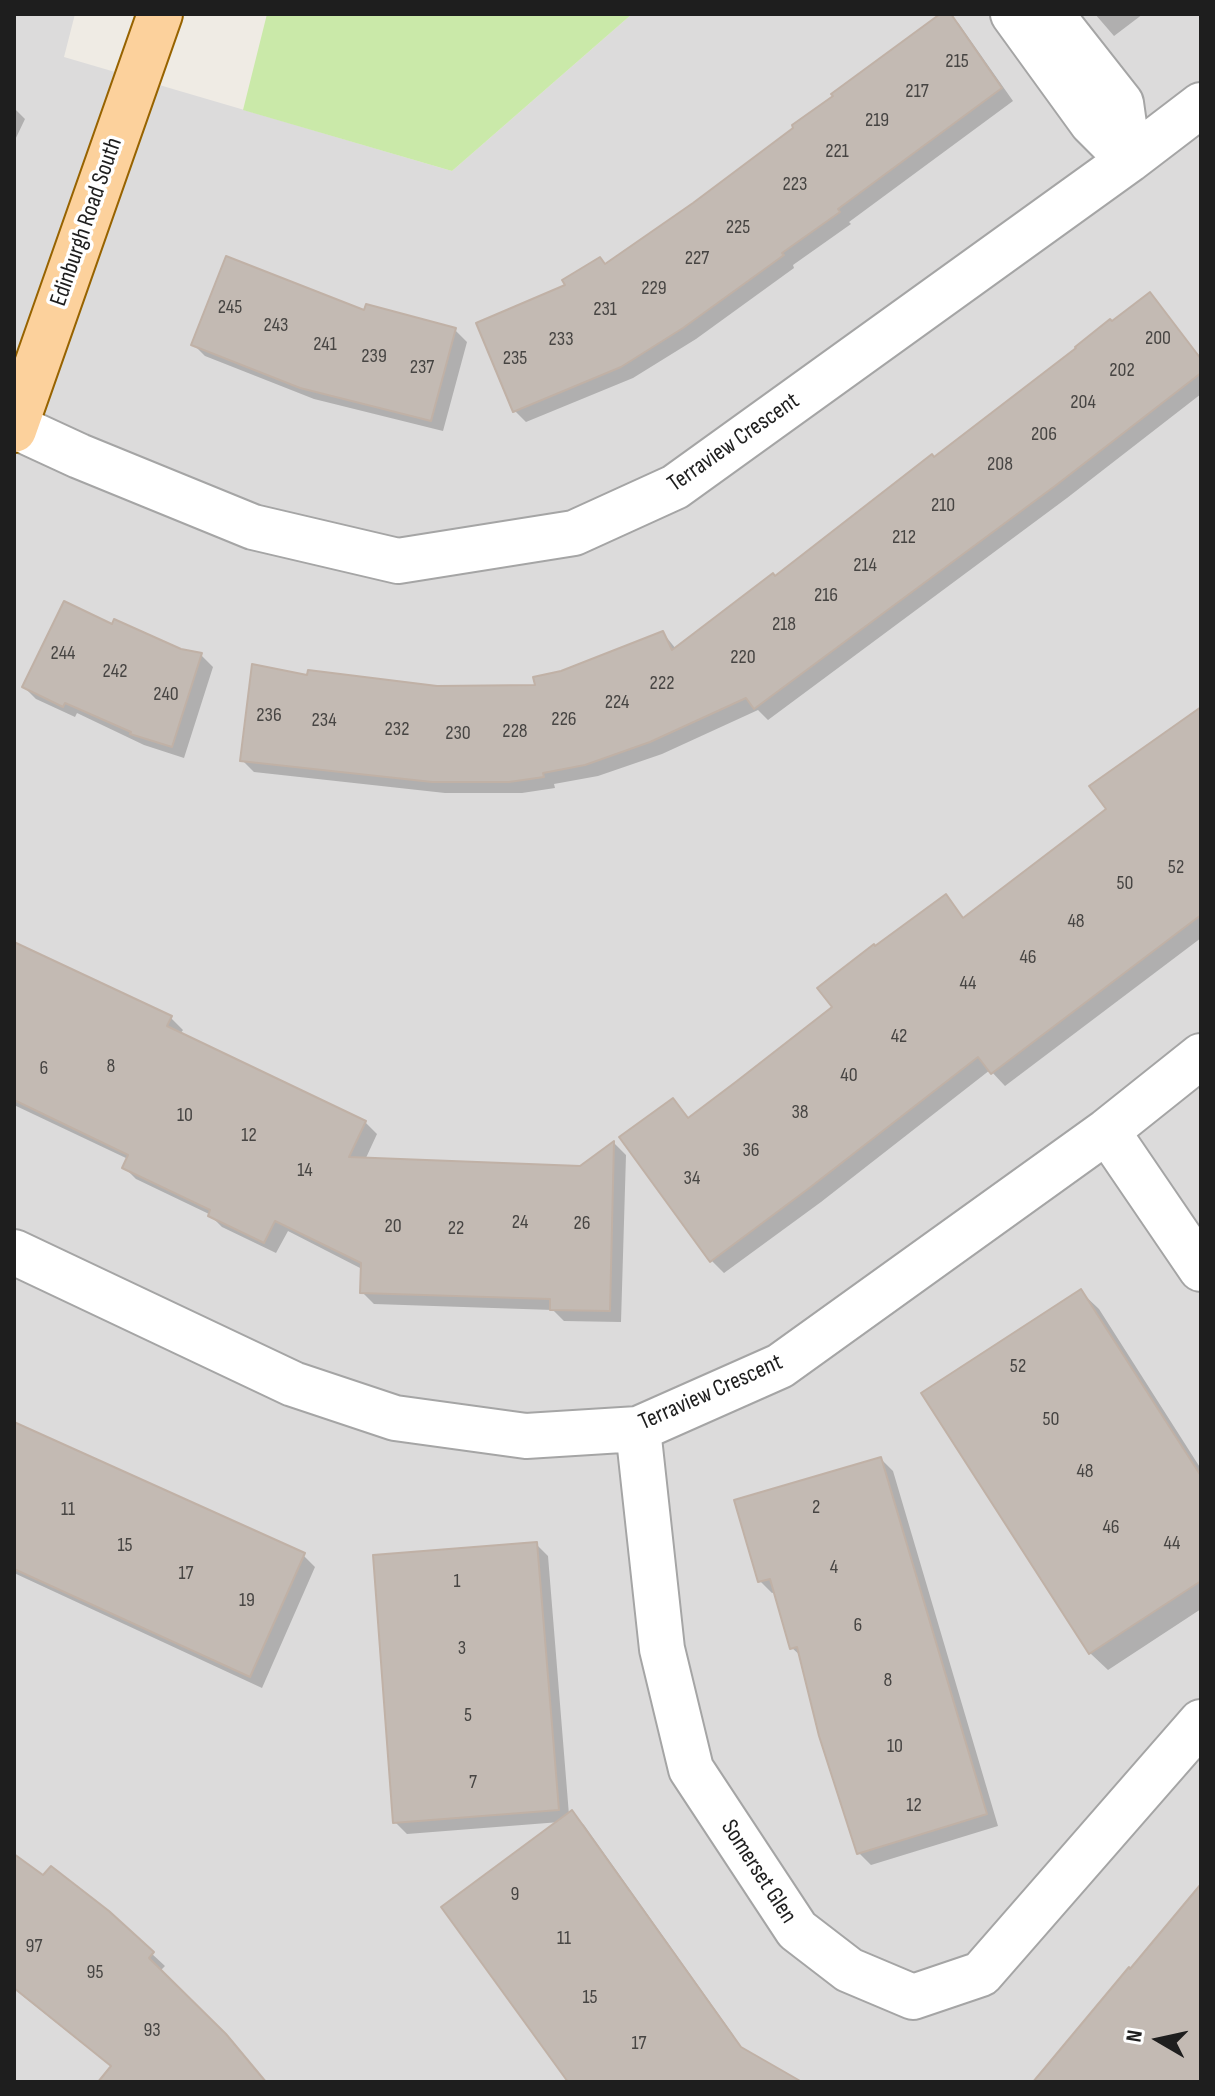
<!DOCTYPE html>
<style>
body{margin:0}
#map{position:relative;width:1215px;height:2096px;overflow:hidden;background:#efebe4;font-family:"Sofia Sans Condensed",sans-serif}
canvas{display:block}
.frame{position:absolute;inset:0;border:16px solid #1e1e1e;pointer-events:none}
.north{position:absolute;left:1119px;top:2000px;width:80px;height:80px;-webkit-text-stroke:6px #fff;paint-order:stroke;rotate:279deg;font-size:22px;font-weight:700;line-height:32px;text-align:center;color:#1e1e1e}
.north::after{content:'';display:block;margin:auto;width:28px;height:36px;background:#1e1e1e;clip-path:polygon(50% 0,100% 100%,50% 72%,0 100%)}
</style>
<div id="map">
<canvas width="1215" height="2096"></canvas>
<div class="frame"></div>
<div class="north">N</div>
</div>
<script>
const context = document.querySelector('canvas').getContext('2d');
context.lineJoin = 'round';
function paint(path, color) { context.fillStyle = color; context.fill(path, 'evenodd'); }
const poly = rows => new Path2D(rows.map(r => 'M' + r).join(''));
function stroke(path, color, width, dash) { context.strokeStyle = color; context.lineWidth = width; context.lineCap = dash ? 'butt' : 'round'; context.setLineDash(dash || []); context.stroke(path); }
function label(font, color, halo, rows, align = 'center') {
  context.font = font + ' "Sofia Sans Condensed",sans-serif'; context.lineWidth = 7; context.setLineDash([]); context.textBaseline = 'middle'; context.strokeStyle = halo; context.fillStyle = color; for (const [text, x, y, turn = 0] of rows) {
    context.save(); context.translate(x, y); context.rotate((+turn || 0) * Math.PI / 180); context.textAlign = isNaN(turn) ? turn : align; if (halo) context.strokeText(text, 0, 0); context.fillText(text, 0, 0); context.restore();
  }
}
const residential = poly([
 [14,14,75,14,64,57,452,171,632,14,1201,14,1201,2082,14,2082]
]);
const grass = poly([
 [267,14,632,14,452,171,243,110]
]);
const shadow = poly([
 [944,14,950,14,959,24,1013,101,849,222,851,224,793,265,794,268,696,339,633,378,526,422,514,410,568,286,606,266,694,205],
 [1095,14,1143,14,1114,36],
 [14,108,25,119,14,142],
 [1150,294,1201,358,1201,394,1067,498,768,720,758,710,662,754,598,776,554,784,555,788,522,793,445,793,254,772,242,760,309,677,437,688,537,687,562,673,663,633,676,649,934,459],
 [366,312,455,330,467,342,443,431,314,399,205,356,193,344],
 [113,626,180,651,201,655,213,667,184,758,144,745,77,713,75,717,36,699,24,687],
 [1201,707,1201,938,1005,1086,990,1070,821,1202,724,1273,711,1260,673,1100,690,1119,835,1008,875,948,946,897,965,919,1109,809],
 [14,944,171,1018,183,1030,180,1034,365,1122,377,1134,365,1160,580,1168,614,1143,626,1155,621,1322,564,1321,553,1310,374,1304,362,1292,362,1269,288,1231,276,1253,222,1227,209,1214,136,1179,124,1167,128,1159,14,1105],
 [1081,1292,1099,1309,1201,1469,1201,1609,1108,1670,1090,1653],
 [14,1424,303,1555,315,1567,262,1688,14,1573],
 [881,1459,893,1471,998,1826,871,1865,859,1853,802,1657,792,1648,776,1592,772,1593,760,1581],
 [536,1544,548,1556,569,1815,572,1813,584,1825,734,2036,671,2082,571,2082,560,1822,407,1834,395,1822],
 [14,1856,43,1877,108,1913,165,1966,160,1971,238,2048,266,2082,131,2082,14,1989]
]);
const building = poly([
 [940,14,951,14,1002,88,838,209,840,212,782,253,784,255,683,328,621,367,513,412,476,323,565,285,562,280,600,257,605,264,693,203,793,128,792,125,833,96,831,94,940,14],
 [226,256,364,310,366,304,456,328,431,421,300,388,191,345,226,256],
 [1150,292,1201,359,1201,373,1055,486,754,709,746,698,650,742,585,765,543,773,544,777,509,782,432,782,240,761,252,664,307,675,308,670,437,686,535,685,533,677,561,671,663,631,672,650,773,573,775,576,932,454,934,457,1076,348,1075,347,1110,319,1112,321,1150,292],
 [64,601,112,624,114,619,181,649,202,653,172,747,130,734,131,732,65,703,63,707,22,687,64,601],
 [1201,707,1201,915,991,1074,978,1057,808,1189,710,1262,619,1137,673,1098,688,1118,737,1081,832,1007,817,988,874,944,875,946,946,894,963,918,1106,809,1089,786,1201,707],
 [14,942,172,1016,167,1026,366,1121,349,1157,580,1166,614,1141,610,1311,550,1310,550,1299,360,1293,361,1263,275,1221,264,1243,208,1216,210,1210,122,1168,128,1155,14,1100,14,942],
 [1081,1289,1201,1476,1201,1581,1089,1654,921,1393,1081,1289],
 [14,1422,305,1553,250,1677,14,1569,14,1422],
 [881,1457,987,1814,857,1854,819,1736,797,1647,790,1649,770,1579,758,1582,734,1500,881,1457],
 [537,1542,559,1810,393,1823,373,1555,537,1542],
 [572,1810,741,2047,802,2082,568,2082,441,1907,572,1810],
 [14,1854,43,1875,51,1866,109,1911,154,1952,149,1958,226,2034,266,2082,98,2082,111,2066,14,1988,14,1854],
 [1201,1884,1201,2082,1033,2082,1129,1967,1130,1969,1201,1884]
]);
const minor = poly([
 [1013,14,1092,123,1129,160],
 [1051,14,1121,103,1129,160],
 [14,426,79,456,253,527,398,561,574,533,675,487,1129,160,1201,105],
 [1107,1131,1201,1269],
 [14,1252,293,1384,395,1418,526,1436,638,1429,780,1366,1107,1131,1201,1056],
 [638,1429,662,1649,691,1769,797,1930,849,1970,913,1997,981,1974,1201,1722]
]);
const major = poly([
 [14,430,160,14]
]);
const numberNames = [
 ["215",957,62],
 ["217",917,92],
 ["219",877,121],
 ["221",837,152],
 ["223",795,185],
 ["225",738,228],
 ["227",697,259],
 ["229",654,289],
 ["245",230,308],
 ["231",605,310],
 ["243",276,326],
 ["200",1158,339],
 ["233",561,340],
 ["241",325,345],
 ["239",374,357],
 ["235",515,359],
 ["237",422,368],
 ["202",1122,371],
 ["204",1083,403],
 ["206",1044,435],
 ["208",1000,465],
 ["210",943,506],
 ["212",904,538],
 ["214",865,566],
 ["216",826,596],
 ["218",784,625],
 ["244",63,654],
 ["220",743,658],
 ["242",115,672],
 ["222",662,684],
 ["240",166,695],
 ["224",617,703],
 ["236",269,716],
 ["226",564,720],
 ["234",324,721],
 ["232",397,730],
 ["228",515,732],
 ["230",458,734],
 ["52",1176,868],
 ["50",1125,884],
 ["48",1076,922],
 ["46",1028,958],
 ["44",968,984],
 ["42",899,1037],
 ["8",111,1067],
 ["6",44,1069],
 ["40",849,1076],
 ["38",800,1113],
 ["10",185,1116],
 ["12",249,1136],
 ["36",751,1151],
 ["14",305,1171],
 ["34",692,1179],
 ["24",520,1223],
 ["26",582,1224],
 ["20",393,1227],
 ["22",456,1229],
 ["52",1018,1367],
 ["50",1051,1420],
 ["48",1085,1472],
 ["2",816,1508],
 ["11",68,1510],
 ["46",1111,1528],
 ["44",1172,1544],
 ["15",125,1546],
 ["4",834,1568],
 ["17",186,1574],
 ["1",457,1582],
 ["19",247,1601],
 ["6",858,1626],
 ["3",462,1649],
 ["8",888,1681],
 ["5",468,1716],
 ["10",895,1747],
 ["7",473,1783],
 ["12",914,1806],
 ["9",515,1895],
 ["11",564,1939],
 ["97",34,1947],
 ["95",95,1973],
 ["15",590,1998],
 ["93",152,2031],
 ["17",639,2044]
];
const streetNames = [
 ["Edinburgh Road South",87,222,-71],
 ["Terraview Crescent",734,443,-35],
 ["Terraview Crescent",711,1393,-24],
 ["Somerset Glen",758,1872,57]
];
paint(residential, '#dcdbdb');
paint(grass, '#cae9a9');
paint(shadow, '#0003');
paint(building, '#c3bab3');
stroke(building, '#c0b1a6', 2);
stroke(minor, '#a5a5a5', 48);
stroke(major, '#976300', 48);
stroke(minor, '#fff', 44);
stroke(major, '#fcd19c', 44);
label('20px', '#474543', null, numberNames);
label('24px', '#1e1e1e', '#fff', streetNames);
</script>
